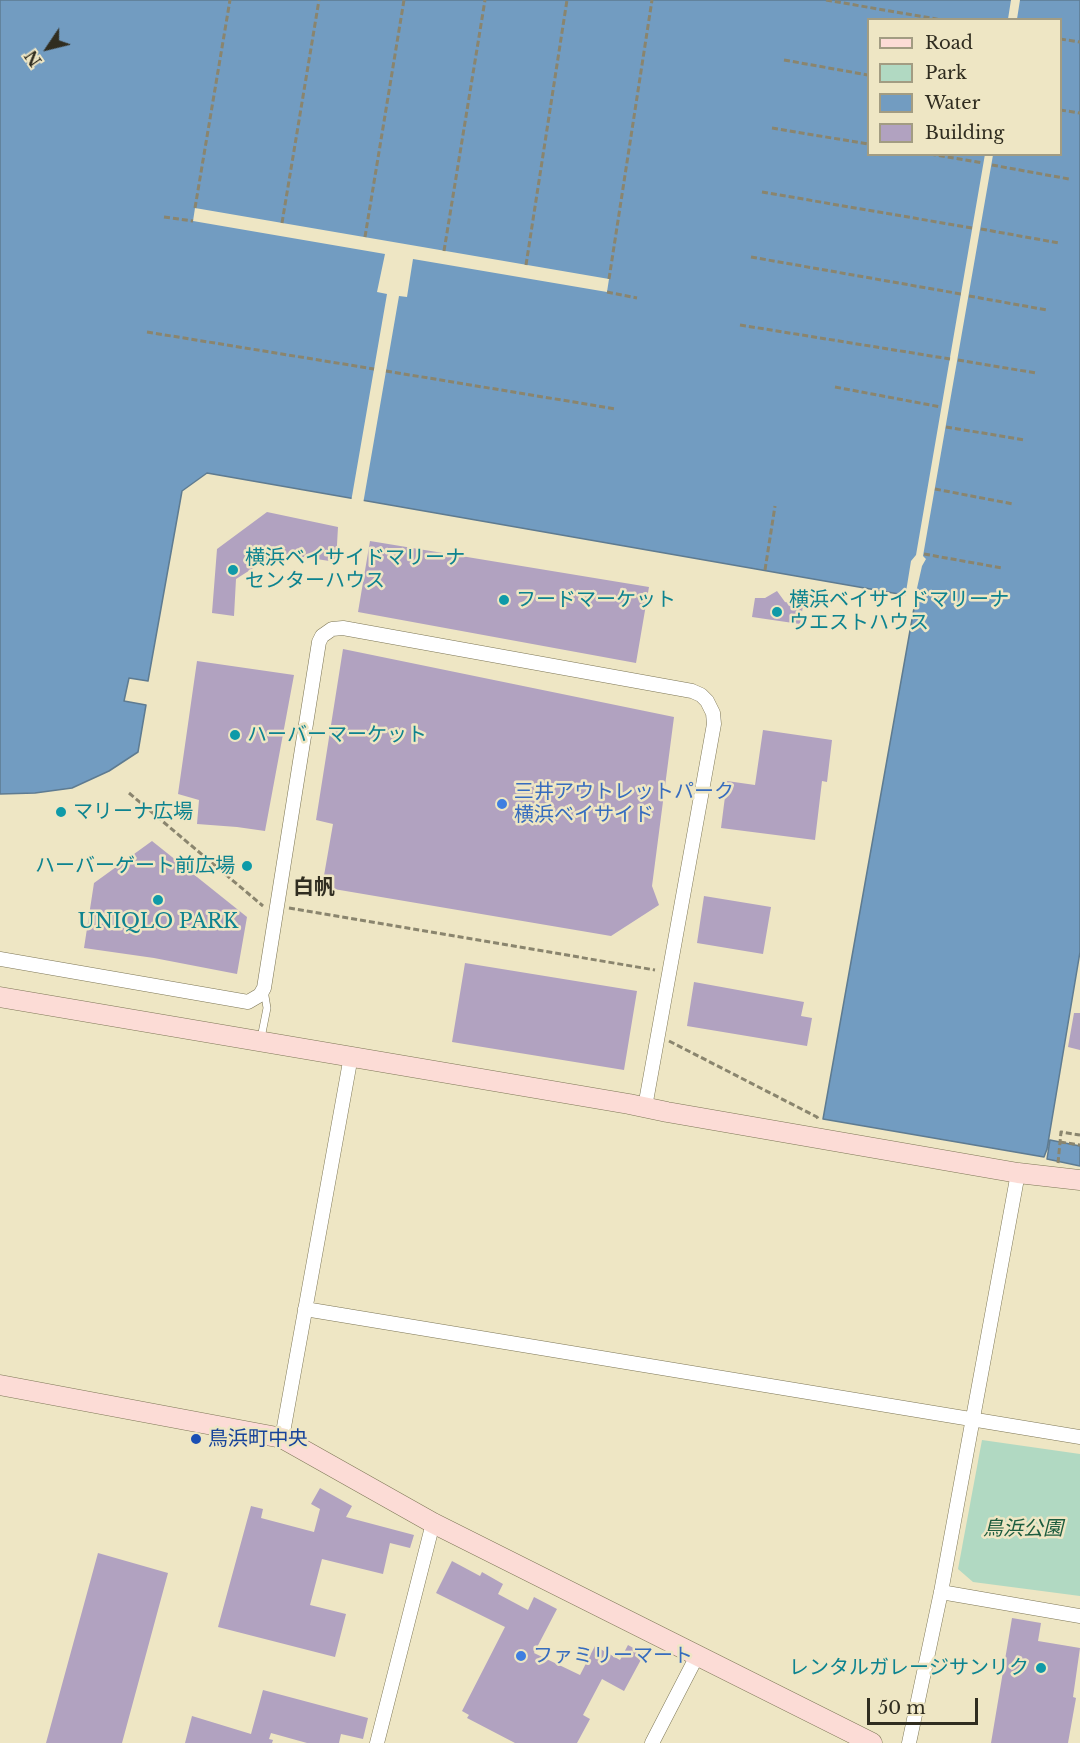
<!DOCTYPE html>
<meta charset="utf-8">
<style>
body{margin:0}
#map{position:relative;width:1080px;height:1743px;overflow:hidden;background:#eee6c4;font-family:"Libre Baskerville",serif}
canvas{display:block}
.legend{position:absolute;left:867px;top:18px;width:195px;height:138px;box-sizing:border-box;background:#eee6c4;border:2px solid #a29c82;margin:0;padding:8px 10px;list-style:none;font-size:18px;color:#302d20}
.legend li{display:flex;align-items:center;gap:12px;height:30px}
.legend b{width:30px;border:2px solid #a29c82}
.north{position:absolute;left:18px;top:18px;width:60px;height:60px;-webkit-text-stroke:4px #eee6c4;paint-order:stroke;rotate:235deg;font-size:16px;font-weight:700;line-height:24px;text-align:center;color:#302d20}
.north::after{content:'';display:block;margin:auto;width:21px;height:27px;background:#302d20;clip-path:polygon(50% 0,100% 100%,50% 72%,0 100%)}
.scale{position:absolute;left:867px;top:1698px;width:111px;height:27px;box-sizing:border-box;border:3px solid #302d20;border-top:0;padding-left:8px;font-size:18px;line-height:21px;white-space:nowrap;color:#302d20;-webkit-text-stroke:4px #eee6c4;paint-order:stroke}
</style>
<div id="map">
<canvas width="1080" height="1743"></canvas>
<ul class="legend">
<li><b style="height:8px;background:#fcdcd6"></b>Road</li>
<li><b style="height:16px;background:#b1d9c2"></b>Park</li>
<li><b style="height:16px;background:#729cc1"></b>Water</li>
<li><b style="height:16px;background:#b1a2c0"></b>Building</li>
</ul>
<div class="north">N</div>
<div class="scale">50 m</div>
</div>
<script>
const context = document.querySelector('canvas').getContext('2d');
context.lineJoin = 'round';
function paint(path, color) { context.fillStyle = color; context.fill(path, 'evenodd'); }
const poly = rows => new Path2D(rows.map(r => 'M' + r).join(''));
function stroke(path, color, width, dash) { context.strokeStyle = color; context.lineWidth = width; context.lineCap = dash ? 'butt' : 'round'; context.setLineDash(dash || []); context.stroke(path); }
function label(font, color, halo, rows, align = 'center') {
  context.font = font + ' "Libre Baskerville","Noto Sans JP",serif'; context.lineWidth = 5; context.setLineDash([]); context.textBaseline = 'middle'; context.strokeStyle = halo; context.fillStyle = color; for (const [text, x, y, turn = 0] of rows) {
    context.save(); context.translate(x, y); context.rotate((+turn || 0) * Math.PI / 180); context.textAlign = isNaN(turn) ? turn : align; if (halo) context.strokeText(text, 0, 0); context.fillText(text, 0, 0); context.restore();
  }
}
const green = poly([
 [982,1440,1080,1454,1080,1596,973,1582,958,1569]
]);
const water = poly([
 [0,0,1080,0,1080,952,1047,1149,1044,1157,823,1119,916,597,207,473,182,491,148,681,129,678,124,701,146,705,138,752,109,771,72,788,35,793,0,794,0,0],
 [868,20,1060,20,1060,154,868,154,868,20],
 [1050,1140,1080,1146,1080,1166,1047,1159,1050,1140]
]);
const pier = poly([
 [1011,0,1020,0,1017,19,1008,19],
 [985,154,993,155,923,556,926,559,922,566,913,606,912,606,913,599,905,598,911,561,916,555],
 [195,208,609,279,607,292,413,259,407,297,399,296,363,504,351,502,387,294,377,292,385,254,193,221]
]);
const building = poly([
 [267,512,338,527,336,562,277,553,236,579,234,616,212,613,217,549],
 [370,541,649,587,636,663,358,612],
 [777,591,785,602,803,606,800,624,752,617,755,598,765,598],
 [343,649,674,717,652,886,659,905,611,936,322,887,333,824,316,820],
 [197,661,294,675,265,831,237,827,197,824,199,800,178,794],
 [763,730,832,740,827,782,822,781,815,840,721,828,727,781,755,785],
 [152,841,247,917,237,974,154,958,84,948,94,883],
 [704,896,771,907,763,954,697,943],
 [465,963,637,991,624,1070,452,1042],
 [694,982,804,1002,801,1016,812,1018,807,1046,687,1026],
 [1074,1013,1080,1013,1080,1050,1068,1047],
 [320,1488,352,1506,346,1517,414,1535,410,1548,390,1543,383,1574,322,1559,310,1605,346,1614,335,1657,218,1627,251,1506,263,1509,261,1518,314,1532,320,1509,311,1504],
 [98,1553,168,1573,122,1743,46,1743],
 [452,1561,480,1576,482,1572,503,1584,498,1594,528,1610,534,1597,557,1609,534,1653,580,1675,595,1646,620,1660,628,1645,644,1654,624,1691,602,1679,583,1715,590,1719,577,1743,515,1743,467,1718,469,1715,462,1711,505,1627,436,1593],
 [1012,1618,1041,1623,1038,1641,1080,1648,1073,1697,1076,1698,1068,1743,991,1743],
 [263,1690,368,1718,363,1739,341,1734,339,1743,307,1743,271,1733,269,1739,273,1740,272,1743,185,1743,192,1716,251,1734]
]);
const path = poly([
 [826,0,942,20],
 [1060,39,1080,42],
 [784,60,868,75],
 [1060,110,1080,113],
 [772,128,868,144],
 [930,154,983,163],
 [992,165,1069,179],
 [762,192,972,228],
 [195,208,230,0],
 [164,217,193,221],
 [282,223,319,0],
 [981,229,1059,243],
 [365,237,404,0],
 [444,251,485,0],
 [751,257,961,294],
 [526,265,567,0],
 [609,279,652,0],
 [607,292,637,298],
 [969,296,1047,310],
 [740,325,950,359],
 [147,332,374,369],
 [958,360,1036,373],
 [386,371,616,409],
 [835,387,941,407],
 [946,427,1025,440],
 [935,489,1013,504],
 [924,554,1002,568],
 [765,570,775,506],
 [129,793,263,906],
 [289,908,655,970],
 [669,1041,817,1117,819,1121],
 [1060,1142,1080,1145],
 [1058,1163,1061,1132,1080,1135]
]);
const lane = poly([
 [261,1038,267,1008,264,990]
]);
const street = poly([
 [0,959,248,1002,260,995,264,988,319,642,322,636,332,629,343,628,692,691,701,695,707,701,713,713,714,724,645,1107],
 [305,1309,1080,1437],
 [282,1438,351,1056],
 [941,1592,1080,1616],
 [377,1743,433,1523],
 [652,1743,697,1656],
 [909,1743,941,1592,1018,1173]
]);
const secondary = poly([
 [0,997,629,1104,667,1112,1018,1173,1080,1180],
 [0,1385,282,1438,433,1523,872,1743]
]);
const markers = [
 [233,570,6,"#0f9aa8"],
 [504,600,6,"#0f9aa8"],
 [777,612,6,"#0f9aa8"],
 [235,735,6,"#0f9aa8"],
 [502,804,6,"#3f7fe0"],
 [61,812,6,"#0f9aa8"],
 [247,866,6,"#0f9aa8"],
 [158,900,6,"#0f9aa8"],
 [196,1439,6,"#1a4fb4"],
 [521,1656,6,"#3f7fe0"],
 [1041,1668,6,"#0f9aa8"]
];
const cultureNames = [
 ["横浜ベイサイドマリーナ",245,558],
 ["センターハウス",245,581],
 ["フードマーケット",516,600],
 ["横浜ベイサイドマリーナ",789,600],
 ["ウエストハウス",789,623],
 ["ハーバーマーケット",247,735],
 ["マリーナ広場",73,812],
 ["ハーバーゲート前広場",235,866,"right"],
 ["UNIQLO PARK",158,922,"center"],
 ["レンタルガレージサンリク",1029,1668,"right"]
];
const shopNames = [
 ["三井アウトレットパーク",514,792],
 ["横浜ベイサイド",514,815],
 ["ファミリーマート",533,1656]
];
const transitNames = [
 ["鳥浜町中央",208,1439]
];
const parkNames = [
 ["鳥浜公園",1023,1529]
];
const neighbourhoodNames = [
 ["白帆",314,888]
];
paint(green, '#b1d9c2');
paint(water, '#729cc1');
stroke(water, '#5e7b91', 1.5);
paint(pier, '#eee6c4');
paint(building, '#b1a2c0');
stroke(lane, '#7d7656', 8);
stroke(street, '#7d7656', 15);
stroke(secondary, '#7d7656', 21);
stroke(path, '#8a856e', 3, [6, 3]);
stroke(lane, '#fff', 7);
stroke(street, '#fff', 14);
stroke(secondary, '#fcdcd6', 20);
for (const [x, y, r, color] of markers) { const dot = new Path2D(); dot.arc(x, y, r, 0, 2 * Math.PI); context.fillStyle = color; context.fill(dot); stroke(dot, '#eee6c4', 2); }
label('20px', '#0d838f', '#eee6c4', cultureNames, 'left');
label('20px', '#366cbe', '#eee6c4', shopNames, 'left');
label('20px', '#164399', '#eee6c4', transitNames, 'left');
label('italic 20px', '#1c5c3e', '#eee6c4', parkNames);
label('bold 21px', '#302d20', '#eee6c4', neighbourhoodNames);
</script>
